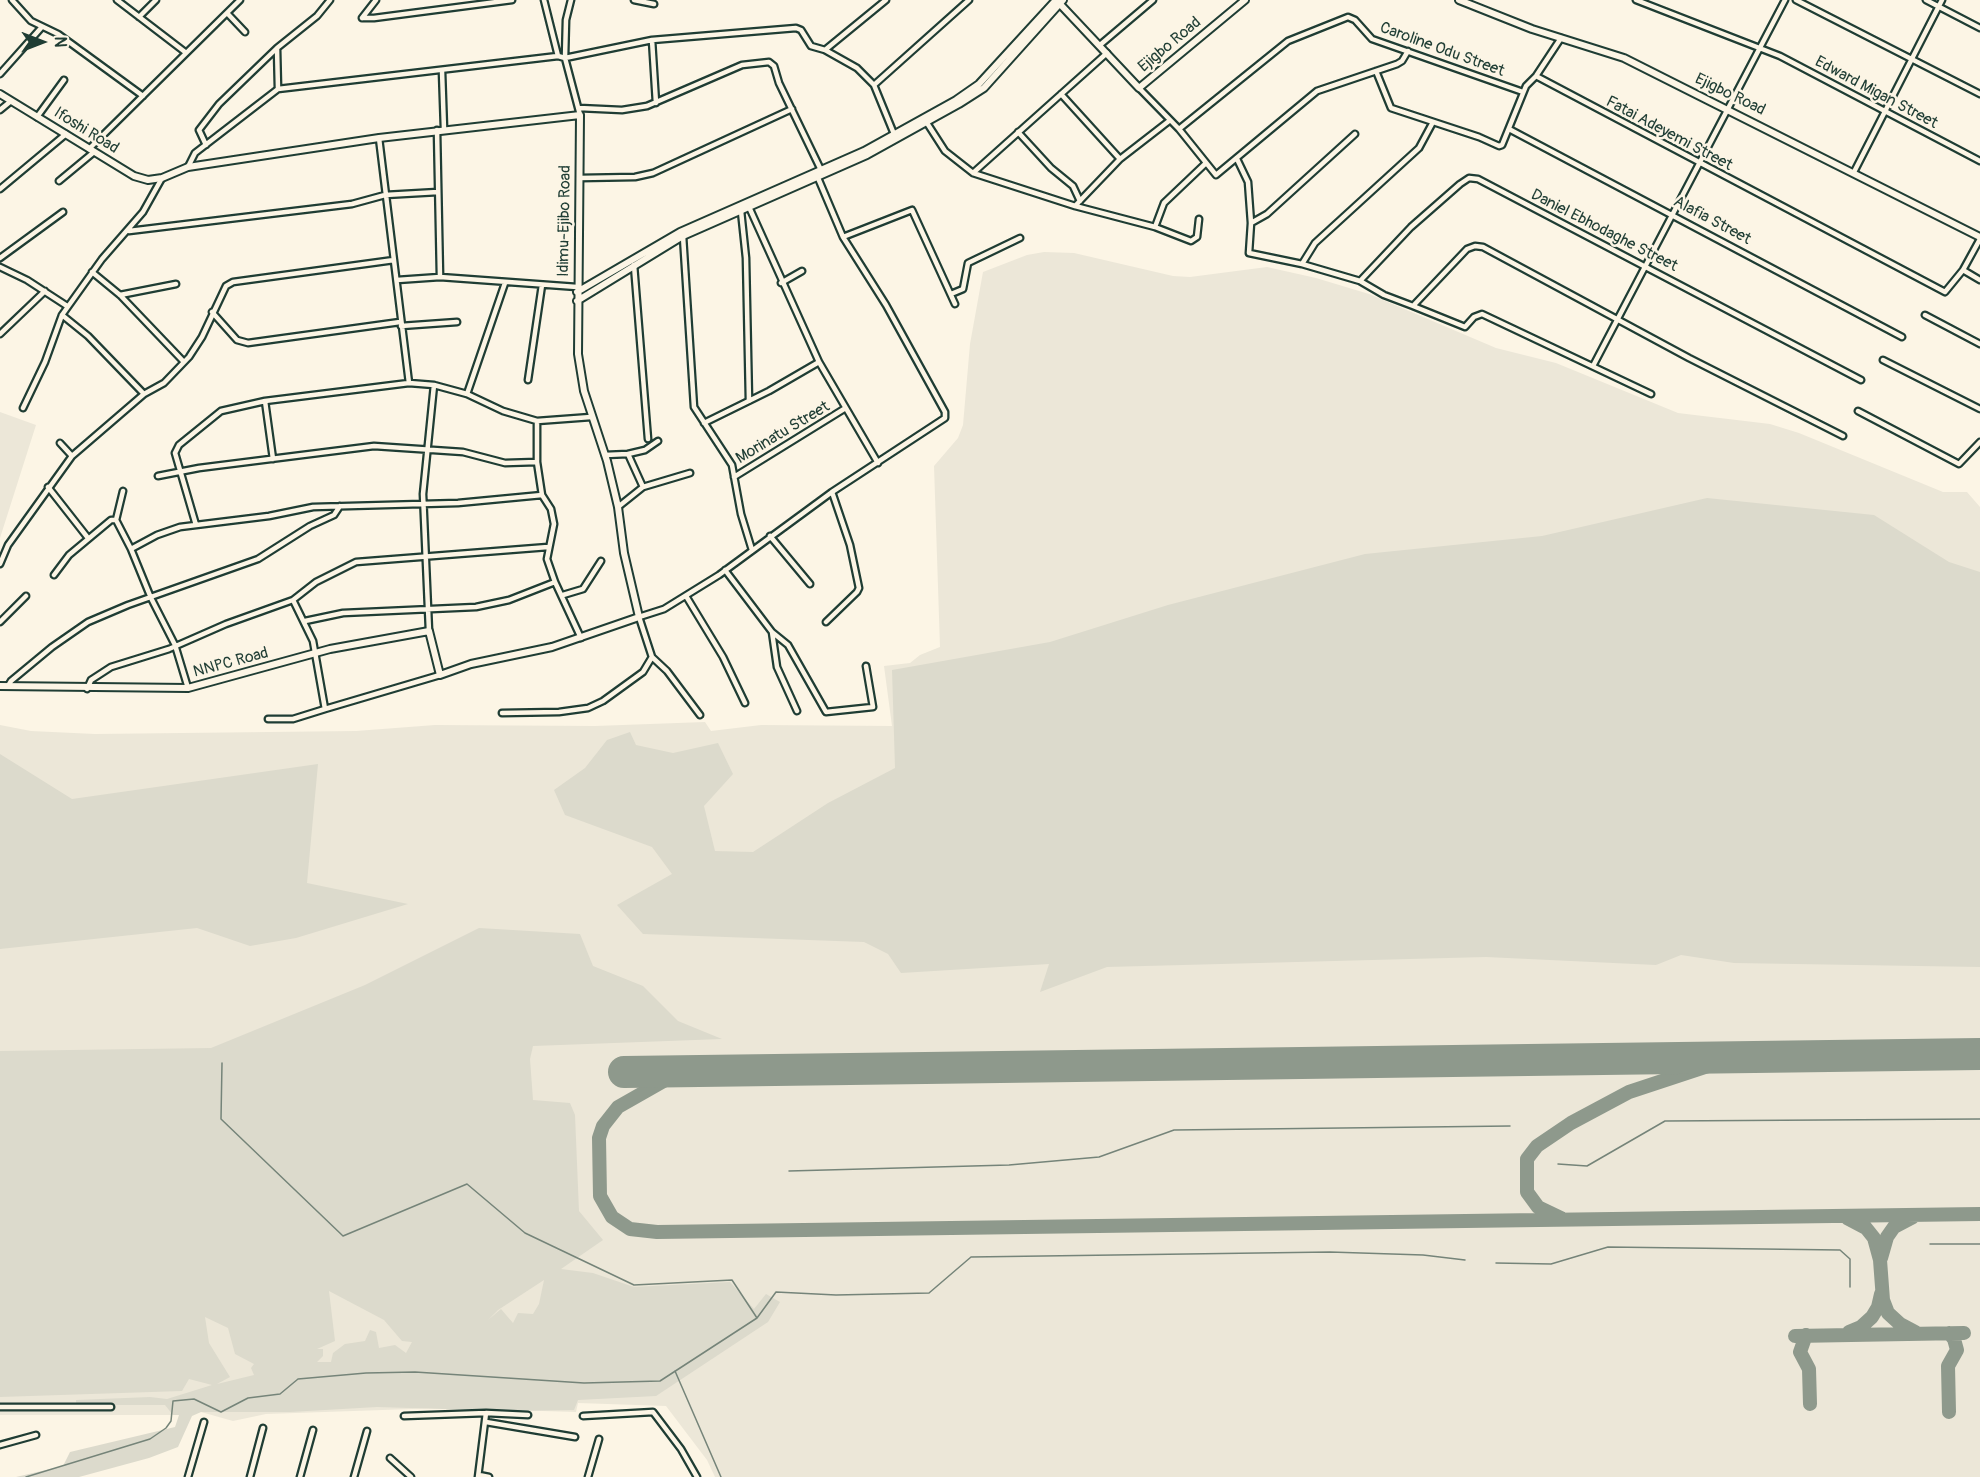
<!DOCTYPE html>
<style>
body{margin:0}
#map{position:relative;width:1980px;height:1477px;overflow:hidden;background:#fcf5e5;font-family:Pangolin,sans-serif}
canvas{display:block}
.north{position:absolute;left:12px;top:12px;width:60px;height:60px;-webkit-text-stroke:4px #fcf5e5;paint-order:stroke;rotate:90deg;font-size:16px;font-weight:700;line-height:24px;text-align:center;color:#1f3d34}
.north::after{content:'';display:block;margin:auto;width:21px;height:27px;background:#1f3d34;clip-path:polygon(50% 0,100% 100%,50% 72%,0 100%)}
</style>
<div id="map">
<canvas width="1980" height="1477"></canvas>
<div class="north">N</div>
</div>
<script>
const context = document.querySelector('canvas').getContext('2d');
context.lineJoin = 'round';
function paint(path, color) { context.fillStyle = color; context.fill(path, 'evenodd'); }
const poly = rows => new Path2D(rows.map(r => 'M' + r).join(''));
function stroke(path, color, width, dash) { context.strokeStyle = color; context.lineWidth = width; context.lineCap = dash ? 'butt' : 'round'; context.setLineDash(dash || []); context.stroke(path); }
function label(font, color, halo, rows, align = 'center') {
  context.font = font + ' Pangolin,sans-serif'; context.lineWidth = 5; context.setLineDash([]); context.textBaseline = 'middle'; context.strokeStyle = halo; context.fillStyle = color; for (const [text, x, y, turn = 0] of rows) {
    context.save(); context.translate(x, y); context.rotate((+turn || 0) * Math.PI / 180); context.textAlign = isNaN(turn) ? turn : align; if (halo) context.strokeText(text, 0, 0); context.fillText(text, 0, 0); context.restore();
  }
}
const built = poly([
 [1044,252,1074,253,1173,276,1190,277,1267,267,1316,278,1369,294,1496,348,1556,363,1678,413,1770,424,1799,433,1943,492,1967,492,1980,507,1980,1477,715,1477,707,1460,666,1406,578,1403,576,1412,441,1408,266,1414,233,1421,201,1412,179,1415,0,1415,0,725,31,731,95,734,356,731,435,725,595,726,705,722,711,731,761,725,892,726,884,666,910,663,920,655,940,647,934,466,958,438,963,425,970,344,983,272,1027,255],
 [0,412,36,425,0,538]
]);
const green = poly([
 [1707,498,1874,515,1949,562,1980,572,1980,967,1734,963,1681,955,1656,965,1486,957,1107,967,1040,992,1049,964,901,973,888,954,864,942,643,934,617,905,672,874,652,847,565,815,554,790,585,768,607,740,630,732,636,745,673,753,718,743,733,774,704,806,715,851,753,852,828,803,895,768,892,670,1050,642,1168,605,1365,554,1542,536],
 [0,754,72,799,318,764,307,883,408,904,296,938,250,946,197,928,0,949],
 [479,928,580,934,593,966,643,986,678,1021,722,1039,533,1046,530,1059,533,1100,570,1103,575,1115,579,1211,603,1240,561,1269,593,1273,634,1287,730,1282,754,1309,766,1294,780,1302,768,1322,656,1396,578,1400,574,1410,508,1411,377,1407,290,1412,201,1412,192,1416,178,1447,149,1458,79,1477,16,1477,63,1466,70,1452,175,1427,179,1415,173,1415,165,1405,76,1405,76,1400,150,1397,167,1399,212,1385,189,1379,182,1391,0,1397,0,1051,211,1048,365,985],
 [544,1280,539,1304,533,1314,518,1313,513,1323,501,1309,488,1320,498,1310],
 [329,1291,384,1320,402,1341,412,1342,406,1353,395,1345,379,1348,376,1332,370,1330,365,1341,345,1344,333,1353,331,1362,317,1362,323,1356,323,1349,317,1349,335,1341],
 [205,1317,228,1328,235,1354,254,1364,251,1368,254,1375,217,1384,230,1377,209,1343]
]);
const stream = poly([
 [222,1063,221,1119,343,1236,467,1184,525,1233,634,1285,732,1280,757,1318],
 [1558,1164,1587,1166,1665,1121,1980,1119],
 [789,1171,1009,1165,1099,1157,1174,1130,1510,1126],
 [1930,1244,1980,1244],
 [1496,1263,1551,1264,1608,1247,1840,1250,1850,1259,1850,1287],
 [675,1371,721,1477],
 [26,1477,150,1439,166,1428,171,1421,173,1401,194,1399,221,1412,248,1398,280,1394,298,1379,366,1373,415,1372,584,1383,660,1381,757,1318,776,1292,836,1295,929,1293,971,1257,1330,1252,1423,1255,1465,1260]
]);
const taxiway = poly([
 [691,1070,669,1078,618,1107,603,1126,599,1138,600,1196,612,1217,630,1229,657,1232,1980,1214],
 [1561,1218,1538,1207,1527,1192,1527,1159,1537,1146,1571,1123,1629,1092,1735,1057],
 [1847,1218,1866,1228,1874,1238,1880,1260,1883,1300,1888,1313,1900,1324,1915,1332],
 [1881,1258,1887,1237,1894,1227,1913,1217],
 [1849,1332,1861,1327,1872,1317,1878,1307,1881,1294],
 [1806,1335,1800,1352,1809,1369,1810,1404],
 [1795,1336,1964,1333],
 [1949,1412,1948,1366,1957,1350,1954,1339,1949,1333]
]);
const runway = poly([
 [624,1072,1980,1054]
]);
const street = poly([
 [12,0,31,21,58,34,143,96],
 [117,0,185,52],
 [544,0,558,56,565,58,652,40,796,28,801,30,811,46,825,50,857,68,874,85,969,0],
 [571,0,566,20,565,58,580,115],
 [634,0,654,4],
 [1636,0,1780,56,1980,161],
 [1796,0,1980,94],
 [1926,0,1980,28],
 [227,13,245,32],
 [139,17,156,0],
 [362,18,374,18,512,0],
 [362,18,376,0],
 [652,40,656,103],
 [1100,45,1153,0],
 [825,50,886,0],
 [442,71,444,129],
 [1376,71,1391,108,1479,137,1499,146,1502,145,1526,86,1536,76,1561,38],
 [0,74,41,28],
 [1536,76,1945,292,1963,270,1980,239],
 [874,85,894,134],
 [1139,88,1179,129,1216,175,1317,91,1397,64,1402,61,1408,51],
 [278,89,558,56],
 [1061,94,1120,159],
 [579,108,622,110,647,106,742,65,769,62,774,66,779,83,821,170],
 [0,110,11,101],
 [37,117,64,80],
 [1433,122,1419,148,1315,243,1302,264,1360,281,1384,295,1413,306,1467,249,1475,246,1483,247,1689,358,1843,436],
 [927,123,945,151,973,173,1075,206,1155,227,1191,241,1197,237,1199,219],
 [1179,129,1288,41,1348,17,1355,20,1372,39,1523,92],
 [1509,129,1902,337],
 [437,130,440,277],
 [1018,132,1051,168,1073,186,1080,201],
 [379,138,409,383,434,385,467,394,503,411,537,421,591,417],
 [206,145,199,130,219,104,277,48],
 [89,149,240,0],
 [1237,159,1248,182,1251,223,1249,253,1302,264],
 [188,167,195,153,278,89,277,48,317,16,330,0],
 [1854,172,1942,0],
 [973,173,1107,53],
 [580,178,635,177,653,173,792,109],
 [59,181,94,152],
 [0,189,66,134],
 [1075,206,1120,159,1169,121],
 [749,207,819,362,878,463],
 [741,211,746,258,749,401],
 [1251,223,1267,214,1355,134],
 [1155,227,1164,203,1205,164],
 [129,231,352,204,385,195,438,192],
 [683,236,694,407,732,465,741,514,752,550],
 [843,237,912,210,955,304],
 [0,258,63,212],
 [634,265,648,439],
 [0,267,27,280,67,306],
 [1963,270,1980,280],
 [92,272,120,295,184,362],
 [397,280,440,277,577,287],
 [1360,281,1411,227,1460,184,1469,178,1478,179,1861,380],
 [781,283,802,271],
 [951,294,963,289,968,263,1020,238],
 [120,295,176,284],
 [1413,306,1465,327,1474,317,1482,314,1651,394],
 [212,312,237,340,248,343,400,322],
 [62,315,88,336,144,394],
 [1925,315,1980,344],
 [401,326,457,322],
 [0,334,45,291],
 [1883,360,1980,409],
 [1593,366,1785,0],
 [528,380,542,285],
 [467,394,505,283],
 [265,401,273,459],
 [23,408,45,362,62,315,102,259,143,212,162,178],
 [1858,411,1959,464,1980,442],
 [704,423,769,391,819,362],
 [60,443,72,456],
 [628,454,645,450,658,441],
 [605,455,628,454,643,487],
 [537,462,542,495,551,509,554,524,547,559,555,582],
 [158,476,199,468,374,446,463,452,505,463,537,462,537,421],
 [734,477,844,409],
 [48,487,88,538],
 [618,507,643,487,690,473],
 [116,520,123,491],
 [196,525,175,453,179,445,221,411,265,401,409,383],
 [770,536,810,584],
 [0,564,8,545,72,456,144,394,164,383,189,357,202,337,226,286,233,282,394,260],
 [725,570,772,632,788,645,826,712,873,707,866,666],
 [54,575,69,555,111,520,116,520,131,549],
 [563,595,583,589,601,561],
 [686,596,723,657,745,703],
 [293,600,313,641,325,709,440,675],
 [305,621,343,613,476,607,509,600,555,582,581,638],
 [0,622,26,596],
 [826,622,857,592,859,588,850,545,832,492],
 [429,631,423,494,434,385],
 [772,632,777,667,797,711],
 [8,686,11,681,52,647,88,622,128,605,258,559,310,526,334,515,340,506],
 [188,688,175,645,151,598,131,549,157,535,180,527,269,516,313,507,458,503,542,495],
 [87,689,91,680,111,667,169,649,226,624,293,600,316,582,356,562,548,547],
 [502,713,559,712,588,708,603,701,643,672,652,657],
 [700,715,667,671,652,657,639,617,664,609,719,575,832,492,945,418,945,412,886,305,843,237,818,178],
 [268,719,293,719,325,709],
 [0,1407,111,1407],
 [486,1413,528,1415],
 [404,1416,486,1413,478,1477],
 [583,1416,653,1412,681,1449,697,1477],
 [486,1422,575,1437],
 [0,1445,36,1435],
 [390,1458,411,1477],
 [479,1475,489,1477],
 [188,1477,204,1422],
 [250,1477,263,1428],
 [300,1477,313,1430],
 [354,1477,367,1431],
 [588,1477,599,1439]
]);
const secondary = poly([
 [1459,0,1532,29,1624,58,1980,237],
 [1059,3,1139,88,1245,0],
 [0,94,134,176,148,180,162,178,188,167,379,138,580,115,578,354,584,391,607,461,618,507,624,553,639,617,552,647,471,664,440,675,429,631,330,649,188,688,0,686],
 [577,292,680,232,864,151,956,100,979,84,1056,0],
 [577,301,683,236,867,155,959,104,984,88,1063,0]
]);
const streetNames = [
 ["Ejigbo Road",1170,45,-40],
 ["Caroline Odu Street",1442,50,20],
 ["Edward Migan Street",1876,93,28],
 ["Ejigbo Road",1730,95,26],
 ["Ifoshi Road",86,131,32],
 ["Fatai Adeyemi Street",1669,134,28],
 ["Idimu-Ejibo Road",565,221,-89],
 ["Alafia Street",1712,221,28],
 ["Daniel Ebhodaghe Street",1604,231,27],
 ["Morinatu Street",783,433,-31],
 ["NNPC Road",231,663,-15]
];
paint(built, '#ece7d8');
paint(green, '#dcdacc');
stroke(stream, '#758479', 1.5);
stroke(taxiway, '#8e998c', 14);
stroke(runway, '#8e998c', 32);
stroke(street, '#1f3d34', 9);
stroke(secondary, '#1f3d34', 10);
stroke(street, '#fcf5e5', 4.5);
stroke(secondary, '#fcf5e5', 6);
label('16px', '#1f3d34', '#fcf5e5', streetNames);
</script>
